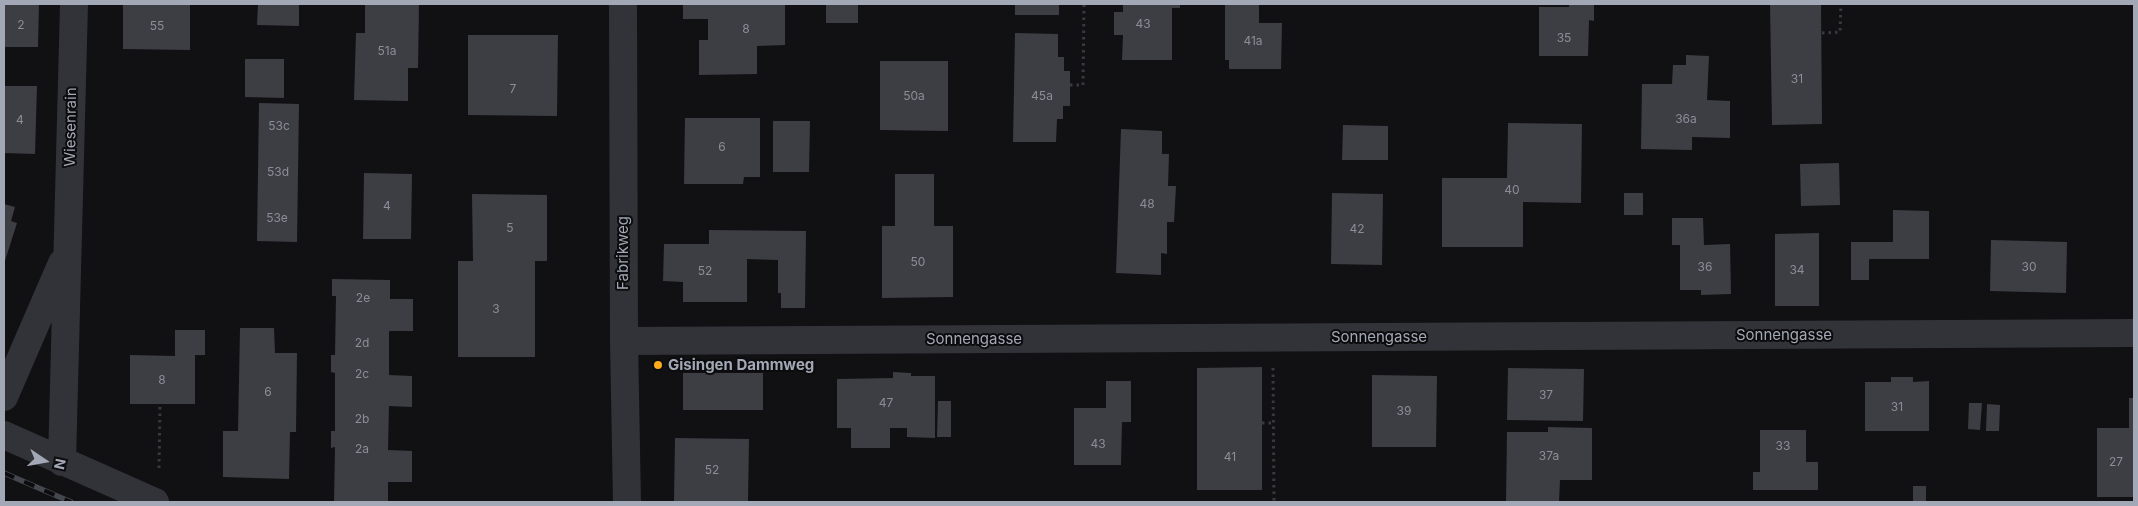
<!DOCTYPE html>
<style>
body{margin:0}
#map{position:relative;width:2138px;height:506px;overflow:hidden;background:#111113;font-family:Inter,sans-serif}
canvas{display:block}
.frame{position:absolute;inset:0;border:5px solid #a2a8b5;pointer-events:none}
.north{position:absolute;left:20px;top:436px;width:50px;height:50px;-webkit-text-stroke:4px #0c0c0e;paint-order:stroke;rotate:102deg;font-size:14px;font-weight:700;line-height:20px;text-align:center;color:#a2a8b5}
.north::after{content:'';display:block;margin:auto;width:18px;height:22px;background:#a2a8b5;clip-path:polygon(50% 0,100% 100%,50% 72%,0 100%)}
</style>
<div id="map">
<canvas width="2138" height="506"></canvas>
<div class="frame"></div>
<div class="north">N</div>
</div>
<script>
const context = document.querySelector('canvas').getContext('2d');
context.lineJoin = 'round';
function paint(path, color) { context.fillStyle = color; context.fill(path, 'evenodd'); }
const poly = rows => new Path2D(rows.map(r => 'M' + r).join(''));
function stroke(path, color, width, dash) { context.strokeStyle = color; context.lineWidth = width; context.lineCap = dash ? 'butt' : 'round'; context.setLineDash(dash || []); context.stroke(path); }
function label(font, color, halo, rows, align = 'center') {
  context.font = font + ' Inter,sans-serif'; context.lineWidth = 4; context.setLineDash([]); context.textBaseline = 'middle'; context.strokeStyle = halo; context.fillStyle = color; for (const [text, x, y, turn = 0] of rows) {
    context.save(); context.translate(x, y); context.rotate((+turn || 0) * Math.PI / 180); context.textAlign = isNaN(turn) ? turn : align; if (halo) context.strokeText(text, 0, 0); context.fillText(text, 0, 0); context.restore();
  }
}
const building = poly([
 [4,4,39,4,38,47,4,47],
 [123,4,190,4,190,50,123,49],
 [258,4,299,4,299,26,257,25],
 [365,4,419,5,418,68,408,68,408,101,354,100,356,33,365,33],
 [683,4,785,4,785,45,757,46,757,74,699,75,699,40,708,40,708,19,683,19],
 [826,4,858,4,858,23,826,23],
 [1015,4,1059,4,1059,15,1015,15],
 [1123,4,1180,4,1180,8,1172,8,1172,60,1122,60,1123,35,1114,35,1114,12,1123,12],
 [1225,4,1259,4,1259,23,1282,23,1281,69,1229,69,1229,60,1225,60],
 [1569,4,1594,4,1594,21,1589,20,1588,56,1539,56,1539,7,1569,7],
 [1770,4,1821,4,1822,124,1772,125],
 [1015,33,1058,34,1058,57,1064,57,1064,71,1070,71,1070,106,1063,106,1063,119,1057,119,1056,142,1013,142],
 [468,35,558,35,557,116,468,115],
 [1686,55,1709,56,1707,100,1730,101,1730,138,1692,137,1692,150,1641,149,1642,84,1672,84,1673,65,1686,65],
 [245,59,284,59,284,98,245,97],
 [880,61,948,61,948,131,880,130],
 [4,86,37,86,35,154,4,153],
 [259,103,299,104,297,242,257,241],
 [685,118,760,118,760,177,744,177,743,184,684,184],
 [773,121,810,121,809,172,773,172],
 [1508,123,1582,124,1581,203,1523,202,1523,247,1442,247,1442,178,1507,178],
 [1343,125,1388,126,1388,160,1342,160],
 [1121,129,1162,131,1162,154,1169,154,1168,186,1176,186,1174,222,1167,222,1167,254,1161,253,1161,275,1116,273],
 [1839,163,1840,205,1801,206,1800,164],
 [364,173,412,174,411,239,363,239],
 [895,174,934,174,934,226,953,226,953,297,882,298,882,226,895,226],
 [1332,193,1383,194,1382,265,1331,264],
 [1624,193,1643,193,1643,215,1624,215],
 [472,194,547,195,547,261,535,261,535,357,458,357,458,261,473,261],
 [4,204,15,207,11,221,17,223,4,264],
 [1893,210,1929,211,1929,259,1869,259,1869,280,1851,280,1851,242,1893,242],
 [1672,218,1703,218,1704,245,1730,244,1731,294,1701,295,1701,290,1680,290,1680,245,1672,245],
 [709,230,806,231,805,308,781,308,781,293,778,293,778,260,747,259,747,302,683,302,683,282,663,281,664,244,709,244],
 [1819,233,1819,306,1775,306,1775,234],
 [1991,240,2067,242,2066,293,1990,291],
 [332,279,390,280,390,299,413,299,413,331,389,331,389,375,412,376,412,407,389,406,388,450,412,451,412,482,388,482,388,502,334,502,335,447,331,448,331,431,335,431,335,373,331,372,331,355,335,355,336,296,332,296],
 [240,328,274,328,275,353,297,353,296,432,290,432,289,479,223,477,223,431,238,431],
 [175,330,205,330,205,355,195,355,195,404,130,404,130,355,175,356],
 [1262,367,1262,490,1197,490,1197,368],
 [1508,368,1584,369,1583,421,1507,420],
 [893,372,911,373,911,376,935,376,935,438,907,437,907,428,890,428,890,448,851,448,851,428,837,428,837,379,893,378],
 [683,373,763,373,763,410,683,410],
 [1372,375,1437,376,1436,447,1372,447],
 [1891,377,1913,377,1913,382,1929,381,1929,431,1865,431,1865,382,1891,382],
 [1106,381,1131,381,1131,422,1122,422,1121,465,1074,465,1074,408,1106,408],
 [2129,398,2134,398,2134,497,2097,497,2097,428,2129,428],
 [938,401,951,401,951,437,937,437],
 [1969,403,1982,403,1980,430,1968,429],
 [1987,404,2000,405,1999,431,1986,431],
 [1548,427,1592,428,1592,480,1560,480,1559,502,1506,502,1507,432,1548,432],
 [1760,430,1806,430,1806,462,1818,462,1818,490,1753,490,1753,472,1760,472],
 [675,438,749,439,748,502,674,502],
 [1913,486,1926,486,1926,502,1913,502]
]);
const path = poly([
 [1822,33,1840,32,1841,4],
 [1070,85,1083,85,1084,4],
 [1273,368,1274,502],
 [1262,423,1273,423],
 [159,468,160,404]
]);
const minor = poly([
 [623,4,624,341,627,502],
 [624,341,2134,333],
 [4,397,62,263],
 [4,435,155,502],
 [62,462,74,4]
]);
const rail = poly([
 [4,473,71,502]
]);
const markers = [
 [658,365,5,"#ffaa1d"]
];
const numberNames = [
 ["43",1143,24],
 ["2",21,25],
 ["55",157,26],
 ["8",746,29],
 ["35",1564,38],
 ["41a",1253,41],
 ["51a",387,51],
 ["31",1797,79],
 ["7",513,89],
 ["50a",914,96],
 ["45a",1042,96],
 ["36a",1686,119],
 ["4",20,120],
 ["53c",279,126],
 ["6",722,147],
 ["53d",278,172],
 ["40",1512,190],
 ["48",1147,204],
 ["4",387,206],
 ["53e",277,218],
 ["5",510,228],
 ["42",1357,229],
 ["50",918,262],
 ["36",1705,267],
 ["30",2029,267],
 ["34",1797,270],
 ["52",705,271],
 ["2e",363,298],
 ["3",496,309],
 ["2d",362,343],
 ["2c",362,374],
 ["8",162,380],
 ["6",268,392],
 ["37",1546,395],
 ["47",886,403],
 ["31",1897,407],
 ["39",1404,411],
 ["2b",362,419],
 ["43",1098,444],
 ["33",1783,446],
 ["2a",362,449],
 ["37a",1549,456],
 ["41",1230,457],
 ["27",2116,462],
 ["52",712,470]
];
const streetNames = [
 ["Wiesenrain",71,127,-89],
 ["Fabrikweg",623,253,-90],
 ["Sonnengasse",1784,335],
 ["Sonnengasse",1379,337],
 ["Sonnengasse",974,339]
];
const poiNames = [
 ["Gisingen Dammweg",668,365]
];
paint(building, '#3d3e43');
stroke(path, '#383a3f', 3, [2.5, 4]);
stroke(minor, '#323338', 28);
stroke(rail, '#45474e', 5.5);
stroke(rail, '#0c0c0e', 4, [11]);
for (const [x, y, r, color] of markers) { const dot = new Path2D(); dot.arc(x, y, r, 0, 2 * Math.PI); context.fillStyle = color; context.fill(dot); stroke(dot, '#0c0c0e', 2); }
label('12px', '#898e98', null, numberNames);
label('15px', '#a2a8b5', '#0c0c0e', streetNames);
label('bold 15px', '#a2a8b5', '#0c0c0e', poiNames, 'left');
</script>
